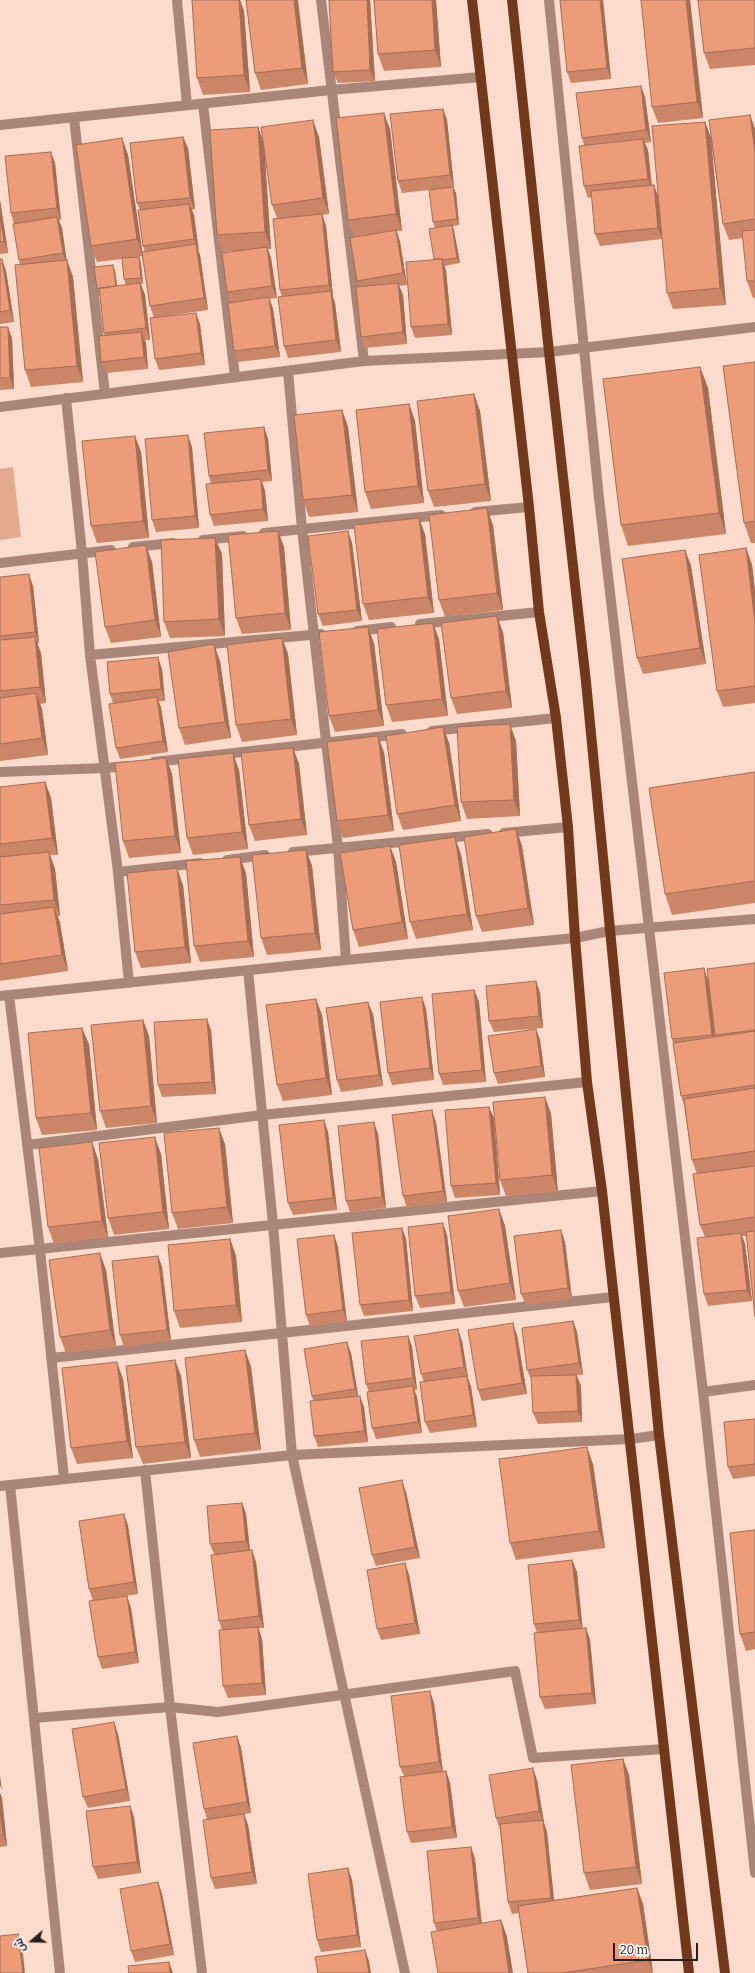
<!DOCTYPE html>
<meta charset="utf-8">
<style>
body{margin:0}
#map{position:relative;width:755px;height:1973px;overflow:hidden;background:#fddbcc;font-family:Bitter,Cairo,serif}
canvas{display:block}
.north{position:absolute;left:12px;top:1921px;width:40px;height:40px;-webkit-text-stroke:3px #fff;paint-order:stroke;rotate:250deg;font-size:11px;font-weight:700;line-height:16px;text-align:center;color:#2b1e19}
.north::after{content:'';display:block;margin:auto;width:14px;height:18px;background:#2b1e19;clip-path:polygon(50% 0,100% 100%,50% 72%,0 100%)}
.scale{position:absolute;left:613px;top:1943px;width:85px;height:18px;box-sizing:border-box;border:2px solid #2b1e19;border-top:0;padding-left:5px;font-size:12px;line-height:14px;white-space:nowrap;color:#2b1e19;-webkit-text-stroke:3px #fff;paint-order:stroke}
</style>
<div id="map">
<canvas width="755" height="1973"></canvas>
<div class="north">ش</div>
<div class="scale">20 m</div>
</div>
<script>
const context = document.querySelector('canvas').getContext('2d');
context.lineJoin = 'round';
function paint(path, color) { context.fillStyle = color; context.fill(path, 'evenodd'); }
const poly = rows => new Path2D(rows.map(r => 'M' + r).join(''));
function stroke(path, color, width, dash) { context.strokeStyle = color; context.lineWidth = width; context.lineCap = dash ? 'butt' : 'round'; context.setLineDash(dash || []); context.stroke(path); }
const green = poly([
 [13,467,21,537,0,540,0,469]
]);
const minor = poly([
 [177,0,187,105],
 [321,0,364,361],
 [549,0,599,498,703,1392,755,1873],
 [203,104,235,377],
 [74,118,105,394],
 [0,125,331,90,481,77],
 [288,371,302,529,338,847,346,960],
 [66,398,82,553,90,655,118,872,129,983],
 [0,407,364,361,549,352,755,327],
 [475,512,529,507],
 [264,533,441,515],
 [203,540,243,536],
 [133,547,173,543],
 [0,563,111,550],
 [420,624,539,612],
 [357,631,391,627],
 [90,655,321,634],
 [432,731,556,718],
 [154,762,402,734],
 [0,772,105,768,128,766],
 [504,833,568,827],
 [293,852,488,834],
 [227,860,265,855],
 [118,872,200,863],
 [248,970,273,1224,292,1455,405,1973],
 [9,995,40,1250,64,1478],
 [0,996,346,960,575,938,609,931,755,919],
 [27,1145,262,1115,587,1082],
 [0,1253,602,1191],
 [51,1358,613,1297],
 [703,1392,755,1385],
 [145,1470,170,1707,202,1973],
 [10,1485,60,1973],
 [0,1486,292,1455,630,1439,659,1435],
 [34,1718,170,1707,218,1712,515,1671,533,1758,664,1749]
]);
const primary = poly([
 [472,0,529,507,539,612,556,718,568,827,575,938,587,1082,602,1191,689,1973],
 [512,0,549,352,586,682,659,1435,725,1973]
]);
const wall = poly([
 [192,0,240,0,244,11,250,92,203,95,197,78],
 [246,0,298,0,308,84,261,90,255,73],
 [329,0,370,0,375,81,338,83,333,72],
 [374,0,436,0,441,67,384,71,378,54],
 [603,0,611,79,571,83,567,72],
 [690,0,703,118,658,123,652,107],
 [755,0,755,65,710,69,704,53],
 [645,97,651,142,645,143,648,150,652,185,658,196,662,239,600,246,595,234,592,197,588,198,584,186,584,145,582,138],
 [443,109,447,120,454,187,453,187,456,193,459,225,453,226,454,231,460,263,444,266,446,270,452,335,415,338,411,327,434,259,435,228,433,222,429,190,402,193,398,181],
 [750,115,755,129,755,298,753,298,747,281,743,238,729,240,723,224,711,141,726,305,673,309,667,293,705,122,711,138],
 [258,127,263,143,319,137,329,214,322,215,326,226,333,297,335,303,341,352,288,358,284,346,282,297,280,290,277,218,272,205,264,146,271,249,268,249,271,258,277,298,269,299,273,309,280,357,238,362,234,351,231,302,227,292,236,251,223,252,217,235],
 [390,129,402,231,397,231,400,242,407,285,399,286,403,295,407,344,365,348,361,337,359,287,357,281,364,235,354,237,348,220],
 [183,137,188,148,195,209,192,210,194,215,198,251,200,255,208,310,159,317,200,324,205,365,159,370,155,359,154,318,150,306,142,256,130,258,139,257,141,263,143,284,141,284,145,295,150,340,145,340,146,343,148,369,106,373,101,362,105,336,104,333,100,295,99,295,97,289,115,271,117,286,126,285,124,279,122,259,97,262,91,246,122,138,128,155,142,252,145,252,143,246,140,210,137,203],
 [55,163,61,220,59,220,62,228,66,260,73,277,83,382,31,387,25,370,20,264,19,260,14,224,11,213],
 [0,200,8,253,0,254],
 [0,259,6,271,14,322,0,324],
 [0,327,12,338,14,389,0,390],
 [755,362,755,543,751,543,744,523],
 [700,367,708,388,726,534,628,546,621,525],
 [474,394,480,411,491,501,434,507,428,491],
 [409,404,415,421,424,503,371,509,365,492],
 [342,410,348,427,358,512,309,517,303,500],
 [264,427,268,439,272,481,262,482,265,491,268,521,214,526,210,515,211,484,209,476],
 [135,436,141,452,149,538,97,543,91,526],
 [192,447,199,528,156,532,152,520],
 [493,525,503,610,445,617,439,600],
 [278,531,284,547,291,630,242,634,236,618],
 [348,531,352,543,362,621,323,626,318,614],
 [425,534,434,613,369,620,363,604],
 [215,538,222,554,225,636,170,638,164,622],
 [746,548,752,565,755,591,755,703,723,707,717,691],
 [685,550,691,566,706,664,643,674,637,658],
 [152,562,161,637,111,643,105,627],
 [0,577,33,586,39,643,37,644,41,653,46,703,40,704,42,709,48,755,0,761],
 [503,632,512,708,457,714,451,698],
 [282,638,288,654,297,735,242,742,236,725],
 [439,639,448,716,392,722,386,705],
 [374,643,384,726,335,732,329,716],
 [220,661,231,738,185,745,179,728],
 [162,669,165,701,159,701,161,708,168,752,120,759,116,748,113,703,110,694],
 [443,727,449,743,461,821,403,830,397,814],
 [516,741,520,816,467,819,461,802],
 [293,748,299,764,307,835,255,841,249,825],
 [384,752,394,831,343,838,337,821],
 [166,758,172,774,181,853,129,858,123,841],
 [239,770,248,849,193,855,187,838],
 [755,772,755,903,672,915,665,894],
 [45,782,51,798,58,855,50,855,55,869,60,916,58,916,60,923,68,971,0,981,0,787],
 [516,829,522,846,534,925,482,932,476,916],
 [390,846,396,862,408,939,359,947,353,930],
 [306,850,312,866,321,950,267,955,261,938],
 [461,854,473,930,416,939,410,922],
 [246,873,254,957,200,962,194,946],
 [183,885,191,963,141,968,135,952],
 [755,964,755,1317,747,1236,742,1236,745,1244,752,1301,708,1306,704,1294,705,1237,700,1225,697,1174,692,1160,684,1105,681,1096,673,1043,672,1039,708,979],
 [536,981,540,993,543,1028,494,1032,489,1021],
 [474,990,479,1002,486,1082,443,1085,439,1074],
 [422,997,426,1009,434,1080,392,1085,388,1073],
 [373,1014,383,1086,341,1092,337,1080],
 [322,1015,332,1095,283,1101,277,1085],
 [143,1020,149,1036,157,1123,106,1128,100,1111],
 [536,1029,540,1040,545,1077,498,1084,494,1073],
 [211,1030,216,1094,162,1097,158,1085],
 [89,1044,97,1130,42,1135,36,1118],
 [545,1097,551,1114,558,1192,506,1196,500,1180],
 [494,1118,500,1195,455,1198,451,1186],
 [324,1120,328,1132,337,1210,293,1215,288,1203],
 [436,1122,447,1202,407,1208,403,1196],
 [378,1134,386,1208,350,1212,346,1201],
 [225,1144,233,1223,178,1229,172,1213],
 [161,1154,169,1229,114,1235,108,1218],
 [98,1159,108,1237,54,1244,48,1227],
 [499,1209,505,1226,516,1300,464,1307,458,1291],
 [402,1228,406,1239,413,1311,364,1316,360,1305],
 [334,1235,338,1247,347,1322,310,1326,306,1315],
 [447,1235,455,1304,420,1308,415,1296],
 [230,1239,236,1256,242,1322,180,1328,174,1311],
 [565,1242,572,1299,526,1305,521,1294],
 [158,1256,162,1267,171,1341,124,1347,120,1335],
 [106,1270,116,1347,66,1353,60,1337],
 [573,1321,577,1332,583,1375,577,1375,581,1386,582,1422,538,1424,533,1413,532,1381,527,1370],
 [517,1335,527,1394,482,1401,478,1390],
 [408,1336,412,1347,417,1390,414,1390,417,1397,422,1433,376,1439,372,1428,369,1392,366,1384],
 [462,1341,468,1378,471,1387,477,1427,430,1433,425,1422,424,1382,421,1374],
 [245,1350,251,1367,261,1450,200,1457,194,1440],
 [351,1353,358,1396,364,1407,368,1442,318,1447,314,1436,313,1400,312,1396],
 [175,1360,181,1376,191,1458,143,1464,136,1447],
 [123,1379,133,1458,77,1464,71,1448],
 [755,1419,755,1476,733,1479,728,1467],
 [593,1464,605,1548,516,1560,510,1543],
 [406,1492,420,1558,376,1566,372,1555],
 [242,1503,246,1514,250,1550,256,1562,264,1628,258,1628,262,1639,266,1695,228,1698,223,1686,222,1630,219,1621,214,1554,210,1544],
 [124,1514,128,1526,138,1594,93,1601,89,1589],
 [755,1530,755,1649,746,1651,740,1634],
 [572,1560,577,1572,582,1629,586,1628,590,1640,596,1704,545,1709,540,1697,537,1633,534,1624],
 [405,1563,409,1575,420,1634,381,1640,377,1629],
 [127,1596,131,1608,139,1663,102,1669,98,1657],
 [434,1703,443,1771,446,1771,450,1783,457,1838,411,1843,407,1832,404,1776,400,1767],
 [118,1734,130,1801,88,1808,83,1797],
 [237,1736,241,1748,251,1813,244,1814,248,1825,257,1884,215,1889,211,1878,207,1819,204,1809],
 [623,1759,629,1775,642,1884,590,1890,584,1873],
 [537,1780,544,1823,547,1832,554,1900,637,1888,643,1904,653,1973,528,1973,519,1913,512,1914,508,1902,500,1829,496,1818],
 [0,1793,2,1798,7,1846,0,1847],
 [130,1806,134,1817,141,1873,98,1879,93,1867],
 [471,1847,475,1859,482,1924,501,1920,507,1937,437,1931,434,1923],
 [348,1868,352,1880,361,1947,321,1952,317,1940],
 [158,1882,162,1894,174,1955,135,1962,131,1951]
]);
const shadedWall = poly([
 [239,0,240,0,244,11,250,92,244,75],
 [294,0,298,0,298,2,308,84,302,68],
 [367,0,370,0,375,81,370,70],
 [432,0,436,0,441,67,435,50],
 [600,0,603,0,611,79,607,68],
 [686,0,690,0,703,118,697,102],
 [641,86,645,97,651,142,646,130],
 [443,109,447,120,454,187,450,175],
 [384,113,390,129,402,231,396,214],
 [750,115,755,129,755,152],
 [313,120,319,137,329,214,323,198],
 [705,122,711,138,726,305,720,288],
 [258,127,264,143,271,249,265,232],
 [183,137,188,148,195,209,190,198],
 [122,138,128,155,143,256,137,239],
 [643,139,648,150,652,191,648,179],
 [51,152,55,163,61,220,57,208],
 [654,185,658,196,662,239,658,228],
 [453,187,456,193,459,225,457,219],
 [0,200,8,253,4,241,0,217],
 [189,204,194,215,199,251,194,239],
 [322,214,326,226,333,297,335,303,341,352,336,340,331,291,329,285],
 [57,217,62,228,67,262,67,260,73,277,83,382,77,366,67,264,63,253],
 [452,225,454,231,460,263,457,258],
 [396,230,400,242,407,285,403,273],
 [196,244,200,255,208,310,204,298],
 [267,247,271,258,277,298,272,286],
 [139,257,141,263,143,284,141,278],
 [2,259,6,271,14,322,10,310],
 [442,259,446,270,452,335,448,324],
 [113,265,115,271,118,292,116,286],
 [140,283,145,295,150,340,146,328],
 [398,283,403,295,407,344,403,332],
 [269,297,273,309,280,357,275,346],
 [196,313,200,324,205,365,201,353],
 [8,327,12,338,14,389,10,378],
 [141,332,146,343,148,369,144,357],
 [700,367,708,388,726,534,719,513],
 [474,394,480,411,491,501,485,484],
 [409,404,415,421,424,503,418,486],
 [342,410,348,427,358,512,352,495],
 [264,427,268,439,272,481,268,470],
 [188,435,192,447,199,528,195,516],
 [135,436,141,452,149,538,143,521],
 [261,479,265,491,268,521,263,509],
 [487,508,493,525,503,610,497,593],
 [419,518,425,534,434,613,428,597],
 [278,531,284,547,291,630,285,613],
 [348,531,352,543,362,621,357,610],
 [215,538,222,554,225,636,219,619],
 [146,545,152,562,161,637,155,620],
 [746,548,752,565,755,591,755,622],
 [685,550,691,566,706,664,700,648],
 [29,574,33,586,39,643,35,632],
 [497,616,503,632,512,708,506,691],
 [433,623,439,639,448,716,442,699],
 [368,627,374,643,384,726,378,710],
 [35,637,41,653,46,703,40,687],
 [282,638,288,654,297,735,291,719],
 [214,644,220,661,231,738,225,722],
 [158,657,162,669,165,701,161,689],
 [36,693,42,709,48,755,42,738],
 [157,697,161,708,168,752,163,741],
 [510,724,516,741,520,816,514,800],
 [443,727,449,743,461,821,455,805],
 [378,736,384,752,394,831,388,815],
 [293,748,299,764,307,835,301,819],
 [233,753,239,770,248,849,242,832],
 [166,758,172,774,181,853,175,836],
 [45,782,51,798,58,855,52,838],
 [516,829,522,846,534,925,528,908],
 [455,837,461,854,473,930,467,914],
 [390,846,396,862,408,939,402,922],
 [306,850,312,866,321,950,315,933],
 [49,852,55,869,60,916,54,900],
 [240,857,246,873,254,957,248,941],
 [177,868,183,885,191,963,185,947],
 [54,907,60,923,68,971,62,955],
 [704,968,708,980,716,1046,712,1035],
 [536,981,540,993,543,1028,539,1016],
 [474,990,479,1002,486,1082,482,1070],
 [422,997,426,1009,434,1080,430,1068],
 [316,999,322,1015,332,1095,326,1078],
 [368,1002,373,1014,383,1086,379,1075],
 [207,1019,211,1030,216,1094,212,1082],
 [143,1020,149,1036,157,1123,151,1106],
 [82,1028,89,1044,97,1130,91,1113],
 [536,1029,540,1040,545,1077,541,1066],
 [545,1097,551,1114,558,1192,552,1175],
 [489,1107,494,1118,500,1195,496,1183],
 [432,1110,436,1122,447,1202,443,1191],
 [324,1120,328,1132,337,1210,333,1198],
 [374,1122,378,1134,386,1208,382,1197],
 [219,1128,225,1144,233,1223,227,1207],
 [155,1137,161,1154,169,1229,163,1212],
 [92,1142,98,1159,108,1237,102,1221],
 [499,1209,505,1226,516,1300,510,1283],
 [443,1223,447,1235,455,1304,451,1292],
 [402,1228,406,1239,413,1311,409,1300],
 [561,1230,565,1242,572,1299,568,1288],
 [741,1233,745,1244,752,1301,747,1290],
 [334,1235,338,1247,347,1322,343,1310],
 [230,1239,236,1256,242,1322,236,1305],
 [100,1253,106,1270,116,1347,110,1330],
 [158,1256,162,1267,171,1341,167,1330],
 [573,1321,577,1332,583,1375,579,1363],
 [513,1323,517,1335,527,1394,522,1383],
 [458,1329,462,1341,468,1378,464,1367],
 [408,1336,412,1347,417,1390,413,1378],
 [347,1342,351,1353,359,1401,355,1389],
 [245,1350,251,1367,261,1450,255,1433],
 [175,1360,181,1376,191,1458,185,1442],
 [117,1362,123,1379,133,1458,127,1441],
 [576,1375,581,1386,582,1422,578,1411],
 [467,1376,471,1387,477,1427,473,1415],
 [413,1386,417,1397,422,1433,418,1422],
 [360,1396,364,1407,368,1442,364,1431],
 [587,1447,593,1464,605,1548,599,1531],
 [402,1480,406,1492,420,1558,415,1547],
 [242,1503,246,1514,250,1552,246,1541],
 [124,1514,128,1526,138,1594,134,1582],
 [252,1550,256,1562,264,1628,259,1616],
 [572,1560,577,1572,583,1631,579,1620],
 [405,1563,409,1575,420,1634,415,1623],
 [127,1596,131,1608,139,1663,135,1652],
 [258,1627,262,1639,266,1695,262,1683],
 [586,1628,590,1640,596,1704,592,1693],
 [430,1691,434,1703,443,1773,439,1762],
 [114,1722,118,1734,130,1801,126,1789],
 [237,1736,241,1748,251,1813,247,1802],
 [623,1759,629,1775,642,1884,636,1867],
 [533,1768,537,1780,544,1823,547,1832,555,1910,551,1898,543,1820,539,1811],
 [446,1771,450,1783,457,1838,452,1827],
 [0,1776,2,1790,0,1785],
 [0,1793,2,1798,7,1846,3,1835,0,1808],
 [130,1806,134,1817,141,1873,137,1862],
 [244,1814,248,1825,257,1884,252,1872],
 [471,1847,475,1859,482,1930,478,1918],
 [348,1868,352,1880,361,1947,357,1935],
 [158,1882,162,1894,174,1955,170,1944],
 [637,1888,643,1904,653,1973,648,1960],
 [501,1920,507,1937,513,1973,509,1973],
 [18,1934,22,1945,25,1973,23,1973],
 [365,1950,369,1961,371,1973,369,1973],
 [169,1962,173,1973,170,1973]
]);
const building = poly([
 [192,0,239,0,244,75,197,78,192,0],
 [246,0,294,0,302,68,255,73,246,0],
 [329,0,367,0,370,70,333,72,329,0],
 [374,0,432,0,435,50,378,54,374,0],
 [560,0,600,0,607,68,567,72,560,0],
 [641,0,686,0,697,102,652,107,641,0],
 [698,0,755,0,755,48,704,53,698,0],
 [641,86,646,130,582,138,576,93,641,86],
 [443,109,450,175,398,181,390,114,443,109],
 [384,113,396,214,348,220,336,118,384,113],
 [750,115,755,152,755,219,723,224,709,120,750,115],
 [313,120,323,198,272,205,261,127,313,120],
 [705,122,720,288,667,293,652,126,705,122],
 [258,127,265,232,217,235,210,130,258,127],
 [183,137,190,198,137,203,130,143,183,137],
 [122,138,137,239,91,246,76,145,122,138],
 [643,139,648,179,584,186,579,146,643,139],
 [51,152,57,208,11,213,5,156,51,152],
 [654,185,658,228,595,234,591,191,654,185],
 [453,187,457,219,433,222,429,190,453,187],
 [189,204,194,239,143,246,138,210,189,204],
 [322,214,329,285,280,290,273,219,322,214],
 [0,217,4,241,0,242,0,217],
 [57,217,63,253,19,260,13,224,57,217],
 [452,225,457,258,442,260,442,259,434,259,429,229,452,225],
 [396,230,403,273,357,281,350,238,396,230],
 [755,230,755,281,747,281,742,231,755,230],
 [196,244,204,298,150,306,142,252,196,244],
 [267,247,272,286,227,292,222,253,267,247],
 [139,257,141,278,124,279,122,258,139,257],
 [0,259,2,259,10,310,0,312,0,259],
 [442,259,448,324,411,327,406,262,442,259],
 [67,260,77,366,25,370,15,265,67,260],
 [113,265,116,286,97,289,94,267,113,265],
 [140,283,146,328,104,333,99,288,140,283],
 [398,283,403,332,361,337,356,287,398,283],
 [331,291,336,340,284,346,278,297,331,291],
 [269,297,275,346,234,351,228,303,269,297],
 [196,313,201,353,155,359,150,318,196,313],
 [0,327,8,327,10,378,0,378,0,327],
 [141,332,144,357,101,362,99,336,141,332],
 [755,362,755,521,744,523,723,366,755,362],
 [700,367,719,513,621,525,603,379,700,367],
 [474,394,485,484,428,491,417,401,474,394],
 [409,404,418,486,365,492,356,410,409,404],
 [342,410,352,495,303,500,294,415,342,410],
 [264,427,268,470,209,476,204,433,264,427],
 [188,435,195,516,152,520,145,439,188,435],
 [135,436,143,521,91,526,82,441,135,436],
 [261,479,263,509,210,515,206,484,261,479],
 [487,508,497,593,439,600,429,515,487,508],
 [419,518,428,597,363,604,354,525,419,518],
 [278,531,285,613,236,618,228,535,278,531],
 [348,531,357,610,318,614,308,536,348,531],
 [215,538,219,619,164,622,161,540,215,538],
 [146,545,155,620,105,627,95,552,146,545],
 [746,548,755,622,755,686,717,691,699,555,746,548],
 [685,550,700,648,637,658,622,559,685,550],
 [29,574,35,632,0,636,0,577,29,574],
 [497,616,506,691,451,698,441,623,497,616],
 [433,623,442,699,386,705,377,629,433,623],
 [368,627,378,710,329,716,319,632,368,627],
 [35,637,40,687,0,691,0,640,35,637],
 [282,638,291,719,236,725,227,645,282,638],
 [214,644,225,722,179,728,168,652,214,644],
 [158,657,161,689,110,694,107,662,158,657],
 [36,693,42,738,0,744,0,698,36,693],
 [157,697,163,741,116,748,109,704,157,697],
 [510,724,514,800,461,802,457,727,510,724],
 [443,727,455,805,397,814,386,736,443,727],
 [378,736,388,815,337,821,327,742,378,736],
 [293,748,301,819,249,825,241,753,293,748],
 [233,753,242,832,187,838,178,759,233,753],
 [166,758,175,836,123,841,115,763,166,758],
 [755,772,755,881,665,894,649,788,755,772],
 [45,782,52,838,0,844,0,787,45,782],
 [516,829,528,908,476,916,464,837,516,829],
 [455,837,467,914,410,922,399,845,455,837],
 [390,846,402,922,353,930,340,853,390,846],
 [306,850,315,933,261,938,252,855,306,850],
 [49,852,54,900,0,905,0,857,49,852],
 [240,857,248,941,194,946,186,861,240,857],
 [177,868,185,947,135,952,127,873,177,868],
 [54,907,62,955,0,964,0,914,54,907],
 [755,963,755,1030,715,1035,707,969,755,963],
 [704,968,712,1035,672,1039,664,973,704,968],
 [536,981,539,1016,489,1021,486,986,536,981],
 [474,990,482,1070,439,1074,432,994,474,990],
 [422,997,430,1068,388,1073,380,1002,422,997],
 [316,999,326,1078,277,1085,266,1005,316,999],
 [368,1002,379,1075,337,1080,326,1008,368,1002],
 [207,1019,212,1082,158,1085,154,1022,207,1019],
 [143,1020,151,1106,100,1111,91,1025,143,1020],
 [82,1028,91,1113,36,1118,28,1033,82,1028],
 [536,1029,541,1066,494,1073,488,1036,536,1029],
 [755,1031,755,1085,681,1096,673,1043,755,1031],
 [755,1088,755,1151,692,1160,684,1099,755,1088],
 [545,1097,552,1175,500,1180,493,1102,545,1097],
 [489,1107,496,1183,451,1186,445,1110,489,1107],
 [432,1110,443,1191,403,1196,392,1115,432,1110],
 [324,1120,333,1198,288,1203,279,1125,324,1120],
 [374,1122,382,1197,346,1201,338,1126,374,1122],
 [219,1128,227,1207,172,1213,164,1133,219,1128],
 [155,1137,163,1212,108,1218,99,1143,155,1137],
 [92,1142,102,1221,48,1227,39,1148,92,1142],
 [755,1166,755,1217,700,1225,693,1174,755,1166],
 [499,1209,510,1283,458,1291,448,1216,499,1209],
 [443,1223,451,1292,415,1296,408,1227,443,1223],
 [402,1228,409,1300,360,1305,352,1233,402,1228],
 [561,1230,568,1288,521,1294,514,1236,561,1230],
 [755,1231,755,1317,746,1232,755,1231],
 [741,1233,747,1290,704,1294,697,1238,741,1233],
 [334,1235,343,1310,306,1315,297,1239,334,1235],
 [230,1239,236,1305,174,1311,168,1245,230,1239],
 [100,1253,110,1330,60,1337,49,1260,100,1253],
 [158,1256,167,1330,120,1335,112,1261,158,1256],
 [573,1321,579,1363,527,1370,522,1328,573,1321],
 [513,1323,522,1383,478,1390,468,1330,513,1323],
 [458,1329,464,1367,421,1374,414,1336,458,1329],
 [408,1336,413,1378,366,1384,361,1341,408,1336],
 [347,1342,355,1389,312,1396,304,1349,347,1342],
 [245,1350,255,1433,194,1440,185,1358,245,1350],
 [175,1360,185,1442,136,1447,126,1366,175,1360],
 [117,1362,127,1441,71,1448,62,1368,117,1362],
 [576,1375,578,1411,533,1413,531,1376,576,1375],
 [467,1376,473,1415,425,1422,420,1382,467,1376],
 [413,1386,418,1422,372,1428,367,1392,413,1386],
 [360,1396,364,1431,314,1436,310,1401,360,1396],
 [755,1419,755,1464,728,1467,724,1422,755,1419],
 [587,1447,599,1531,510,1543,499,1459,587,1447],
 [402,1480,415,1547,372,1555,359,1488,402,1480],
 [242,1503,246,1541,210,1544,207,1506,242,1503],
 [124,1514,134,1582,89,1589,79,1521,124,1514],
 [755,1530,755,1632,740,1634,730,1533,755,1530],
 [252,1550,259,1616,219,1621,211,1555,252,1550],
 [572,1560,579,1620,534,1624,528,1565,572,1560],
 [405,1563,415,1623,377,1629,367,1570,405,1563],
 [127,1596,135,1652,98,1657,89,1601,127,1596],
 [258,1627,262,1683,223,1686,219,1630,258,1627],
 [586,1628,592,1693,540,1697,534,1633,586,1628],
 [430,1691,439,1762,400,1767,391,1696,430,1691],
 [114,1722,126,1789,83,1797,72,1729,114,1722],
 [237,1736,247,1802,204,1809,193,1743,237,1736],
 [623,1759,636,1867,584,1873,571,1765,623,1759],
 [533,1768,539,1811,496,1818,489,1775,533,1768],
 [446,1771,452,1827,407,1832,400,1777,446,1771],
 [130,1806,137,1862,93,1867,86,1811,130,1806],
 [0,1808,3,1835,0,1835,0,1808],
 [244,1814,252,1872,211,1878,203,1820,244,1814],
 [543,1820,551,1898,508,1902,500,1824,543,1820],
 [471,1847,478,1918,434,1923,427,1851,471,1847],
 [348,1868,357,1935,317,1940,308,1874,348,1868],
 [158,1882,170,1944,131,1951,120,1889,158,1882],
 [637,1888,648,1960,562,1973,528,1973,518,1906,637,1888],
 [501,1920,509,1973,438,1973,431,1932,501,1920],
 [18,1934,23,1973,0,1973,0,1936,18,1934],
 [365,1950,369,1973,318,1973,315,1957,365,1950],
 [169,1962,170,1973,129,1973,128,1966,169,1962]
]);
paint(green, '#e4aa90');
stroke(minor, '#a98677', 10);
stroke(primary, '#72381c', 10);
paint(wall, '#cb8667');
paint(shadedWall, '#a56d54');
paint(building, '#ec9c78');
stroke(building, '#a56d54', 1);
</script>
